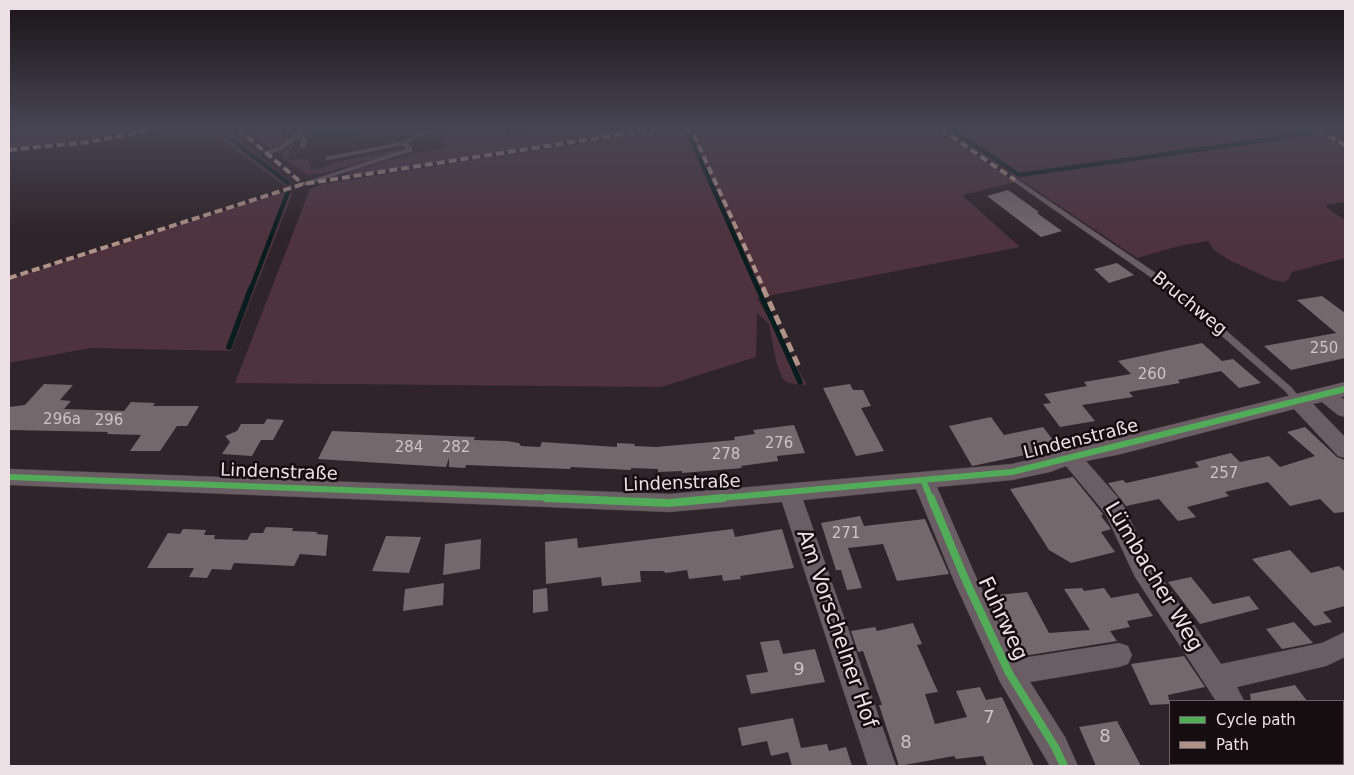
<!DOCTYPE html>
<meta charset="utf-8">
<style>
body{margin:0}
#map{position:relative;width:1354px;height:775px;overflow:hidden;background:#2f2429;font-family:"DejaVu Sans",sans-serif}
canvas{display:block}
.frame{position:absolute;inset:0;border:10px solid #ede0e4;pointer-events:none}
.legend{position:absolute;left:1169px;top:700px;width:175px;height:65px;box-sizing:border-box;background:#150d10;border:1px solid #6b6165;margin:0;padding:6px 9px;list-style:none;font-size:15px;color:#ede0e4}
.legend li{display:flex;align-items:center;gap:10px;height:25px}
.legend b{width:25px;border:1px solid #6b6165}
</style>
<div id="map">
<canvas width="1354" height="775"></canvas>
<div class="frame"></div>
<ul class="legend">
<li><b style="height:6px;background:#51ab58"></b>Cycle path</li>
<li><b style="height:6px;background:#af9288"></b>Path</li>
</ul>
</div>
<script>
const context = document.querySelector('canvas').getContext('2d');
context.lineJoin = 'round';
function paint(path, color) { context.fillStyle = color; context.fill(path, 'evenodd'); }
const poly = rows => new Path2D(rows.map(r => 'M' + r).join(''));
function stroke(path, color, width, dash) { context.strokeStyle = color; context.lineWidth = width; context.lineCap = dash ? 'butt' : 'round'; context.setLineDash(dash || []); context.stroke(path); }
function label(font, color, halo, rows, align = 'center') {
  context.font = font + ' "DejaVu Sans",sans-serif'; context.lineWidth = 5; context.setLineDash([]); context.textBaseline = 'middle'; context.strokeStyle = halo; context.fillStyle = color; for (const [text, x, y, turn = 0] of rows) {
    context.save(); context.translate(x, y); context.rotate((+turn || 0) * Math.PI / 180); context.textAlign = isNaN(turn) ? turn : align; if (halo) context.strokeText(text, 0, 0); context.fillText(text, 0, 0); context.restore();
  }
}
const green = poly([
 [9,129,148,129,61,144,9,149],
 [206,129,227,129,291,182,291,186,285,186],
 [246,129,283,129,281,137,293,136,285,143,271,149],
 [444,129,506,129,506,136,533,133,533,129,649,129,351,176,349,174,350,171,417,153,445,148,443,135,440,130],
 [671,129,937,129,1015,182,962,195,1020,247,757,298,807,385,788,383,782,378,776,361,769,324,757,313,756,357,661,387,235,383,310,189,323,184],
 [945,129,1229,129,1266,131,1285,138,1319,132,1325,135,1331,134,1345,141,1345,202,1326,205,1327,208,1345,220,1345,258,1292,272,1289,279,1284,282,1273,280,1231,261,1214,250,1208,241,1179,246,1137,258],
 [299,140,289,152,289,160,308,158,311,169,322,168,335,162,401,149,394,154,323,173,309,175,302,172,281,156,282,153],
 [284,192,291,192,292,194,231,351,91,348,9,363,9,279]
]);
const water = poly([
 [308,129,372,129,359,135,334,139,317,137]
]);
const streamFar1 = poly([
 [218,129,288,183],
 [951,129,1019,175,1315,133],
 [683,130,689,134,758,289],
 [1332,130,1344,129],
 [251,289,288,192]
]);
const stream = poly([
 [758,288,800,382],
 [229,347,251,288]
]);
const building = poly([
 [1008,190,1039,212,1037,213,1062,231,1041,237,987,196],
 [1117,263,1134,275,1109,283,1094,269],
 [1322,296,1345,313,1345,358,1291,370,1264,346,1336,333,1297,300],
 [1202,343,1222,361,1233,359,1261,383,1239,388,1221,371,1178,380,1180,383,1129,392,1133,397,1082,405,1095,421,1060,427,1043,404,1051,403,1044,394,1087,386,1084,382,1131,374,1118,361],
 [44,384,73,385,60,400,71,401,64,409,124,411,131,402,155,403,153,406,199,406,187,426,177,426,160,451,130,451,141,435,107,434,108,432,9,430,9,407,25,405],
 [850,384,853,390,863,390,871,406,861,408,884,451,856,456,823,388],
 [991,417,1004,435,1043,427,1059,448,972,466,949,426],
 [267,419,284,420,273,440,261,440,252,456,222,454,230,442,225,436,237,431,241,424,264,424],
 [794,425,805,453,777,456,778,461,741,466,742,468,682,473,682,471,658,472,658,469,631,468,631,470,571,467,570,469,466,465,465,468,449,467,449,458,446,467,318,459,332,431,475,437,474,440,506,441,519,443,521,446,540,447,542,442,617,447,617,443,635,444,634,446,656,447,735,440,734,437,755,434,753,430],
 [1305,427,1337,457,1345,460,1345,512,1334,513,1320,499,1290,506,1268,482,1225,492,1229,496,1187,507,1196,517,1178,521,1159,499,1126,506,1108,483,1123,480,1126,483,1199,467,1195,462,1231,453,1240,462,1269,456,1280,467,1315,456,1287,432],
 [1073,477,1103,514,1101,516,1111,529,1101,532,1115,552,1071,563,1049,550,1010,489],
 [860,516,864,526,925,519,949,574,897,581,883,544,848,548,862,588,847,590,841,570,836,570,821,523],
 [266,527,293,528,292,531,318,532,316,534,328,535,326,556,300,554,294,566,234,563,231,570,212,569,207,578,189,577,194,568,147,568,168,533,180,534,183,529,206,530,204,535,215,535,214,539,247,540,251,533,263,533],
 [733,529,735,537,782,529,794,568,740,576,741,579,723,581,722,575,689,579,687,570,666,573,663,571,640,571,641,582,602,586,601,577,546,584,545,542,577,538,578,548],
 [386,536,421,537,409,573,372,571],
 [481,539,480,569,443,575,445,544],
 [1290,550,1311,573,1339,566,1345,572,1345,606,1323,612,1332,622,1314,626,1252,559],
 [1191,577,1213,604,1249,596,1259,609,1200,624,1168,582],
 [444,583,443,605,403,611,405,589],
 [547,588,548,611,533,613,533,590],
 [1082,588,1084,591,1104,588,1111,598,1138,593,1153,616,1127,621,1130,627,1110,631,1117,641,1017,657,987,596,1027,592,1049,633,1090,630,1064,589],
 [1294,622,1313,643,1282,649,1266,629],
 [913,623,922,644,917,645,938,692,925,694,935,724,967,717,956,691,980,687,986,700,1002,697,1034,766,987,766,983,756,956,759,954,756,899,766,879,705,882,705,863,651,858,652,851,631,875,627,877,631],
 [779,640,783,654,815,649,825,682,751,694,746,675,768,672,760,642],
 [1184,656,1205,687,1168,695,1170,704,1150,705,1131,664],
 [1295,685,1307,701,1251,701,1250,694],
 [793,718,801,748,827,744,829,751,846,747,852,766,792,766,788,752,771,756,767,741,742,746,738,728],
 [1117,721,1141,766,1096,766,1079,727]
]);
const service = poly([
 [296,129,302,129,301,134,307,139,305,148,300,147,301,140,298,138,283,149,269,154,265,154,265,152,279,147,295,134,296,129],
 [427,129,434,129,408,143,413,150,412,151,305,185,301,185,300,184,406,149,403,145,328,160,326,159,326,157,402,142,427,129],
 [1015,178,1175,286,1291,387,1301,399,1302,401,1301,403,1295,403,1285,391,1169,290,1013,181,1012,180,1015,178]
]);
const minor = poly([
 [1309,129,1323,129,1324,130,1318,134,1311,132,1309,129],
 [1345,382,1345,396,1341,397,1345,400,1345,417,1338,415,1322,402,1313,404,1345,437,1345,458,1338,456,1294,409,1121,454,1086,461,1121,501,1151,563,1221,664,1322,643,1345,632,1345,657,1326,666,1237,687,1244,701,1216,701,1135,577,1105,513,1066,466,1050,472,1012,480,937,487,976,577,1016,659,1119,643,1128,646,1132,655,1128,664,1119,667,1030,682,1065,737,1078,766,1050,766,1000,682,954,581,916,489,803,500,896,766,868,766,782,502,669,512,9,485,9,469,669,494,1012,464,1345,382],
 [1260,764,1289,764,1290,766,1261,766,1260,764]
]);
const quietFar1 = poly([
 [238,129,303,184],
 [683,129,693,133,764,289],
 [941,129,1015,180],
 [1318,130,1345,145],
 [9,150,89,142,154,129],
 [9,278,303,184,656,129]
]);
const quiet = poly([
 [763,288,799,367]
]);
const cyclewayFar1 = poly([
 [9,477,578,499],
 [923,480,931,499],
 [709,499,1012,472,1345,389]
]);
const cycleway = poly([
 [546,498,669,503,723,498],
 [931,498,966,581,1009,673,1055,747,1064,766]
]);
const numberNames = [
 ["250",1324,349],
 ["260",1152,375],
 ["296a",62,420],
 ["296",109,421],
 ["276",779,444],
 ["284",409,448],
 ["282",456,448],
 ["278",726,455],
 ["257",1224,474],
 ["271",846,534]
];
const streetNames = [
 ["Bruchweg",1189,304,39],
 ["Lindenstraße",1081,440,-14],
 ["Lindenstraße",279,473,2],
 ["Lindenstraße",682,484,-2]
];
const nearNumbernames = [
 ["9",799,670],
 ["7",989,718],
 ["8",1105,737],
 ["8",906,743]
];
const nearStreetnames = [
 ["Lümbacher Weg",1153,577,59],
 ["Fuhrweg",1002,619,65],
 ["Am Vorschelner Hof",836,629,71]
];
paint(green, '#4e333e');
paint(water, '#0a1d1e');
stroke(streamFar1, '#0a1d1e', 4.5);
stroke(stream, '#0a1d1e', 5.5);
paint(building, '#73696d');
stroke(service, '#493f43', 1);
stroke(minor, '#493f43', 1);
paint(service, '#6a5d63');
paint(minor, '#6a5d63');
stroke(quietFar1, '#af9288', 4, [8, 4]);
stroke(quiet, '#af9288', 5, [10, 5]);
stroke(cyclewayFar1, '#51ab58', 6);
stroke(cycleway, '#51ab58', 8);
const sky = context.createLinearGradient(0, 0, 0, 237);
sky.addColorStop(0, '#1a1417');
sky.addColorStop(0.54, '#474554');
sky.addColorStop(1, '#47455400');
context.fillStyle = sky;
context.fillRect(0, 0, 1354, 237);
label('15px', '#cec2c6', null, numberNames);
label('18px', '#ede0e4', '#150d10', streetNames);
label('18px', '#cec2c6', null, nearNumbernames);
label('21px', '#ede0e4', '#150d10', nearStreetnames);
</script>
